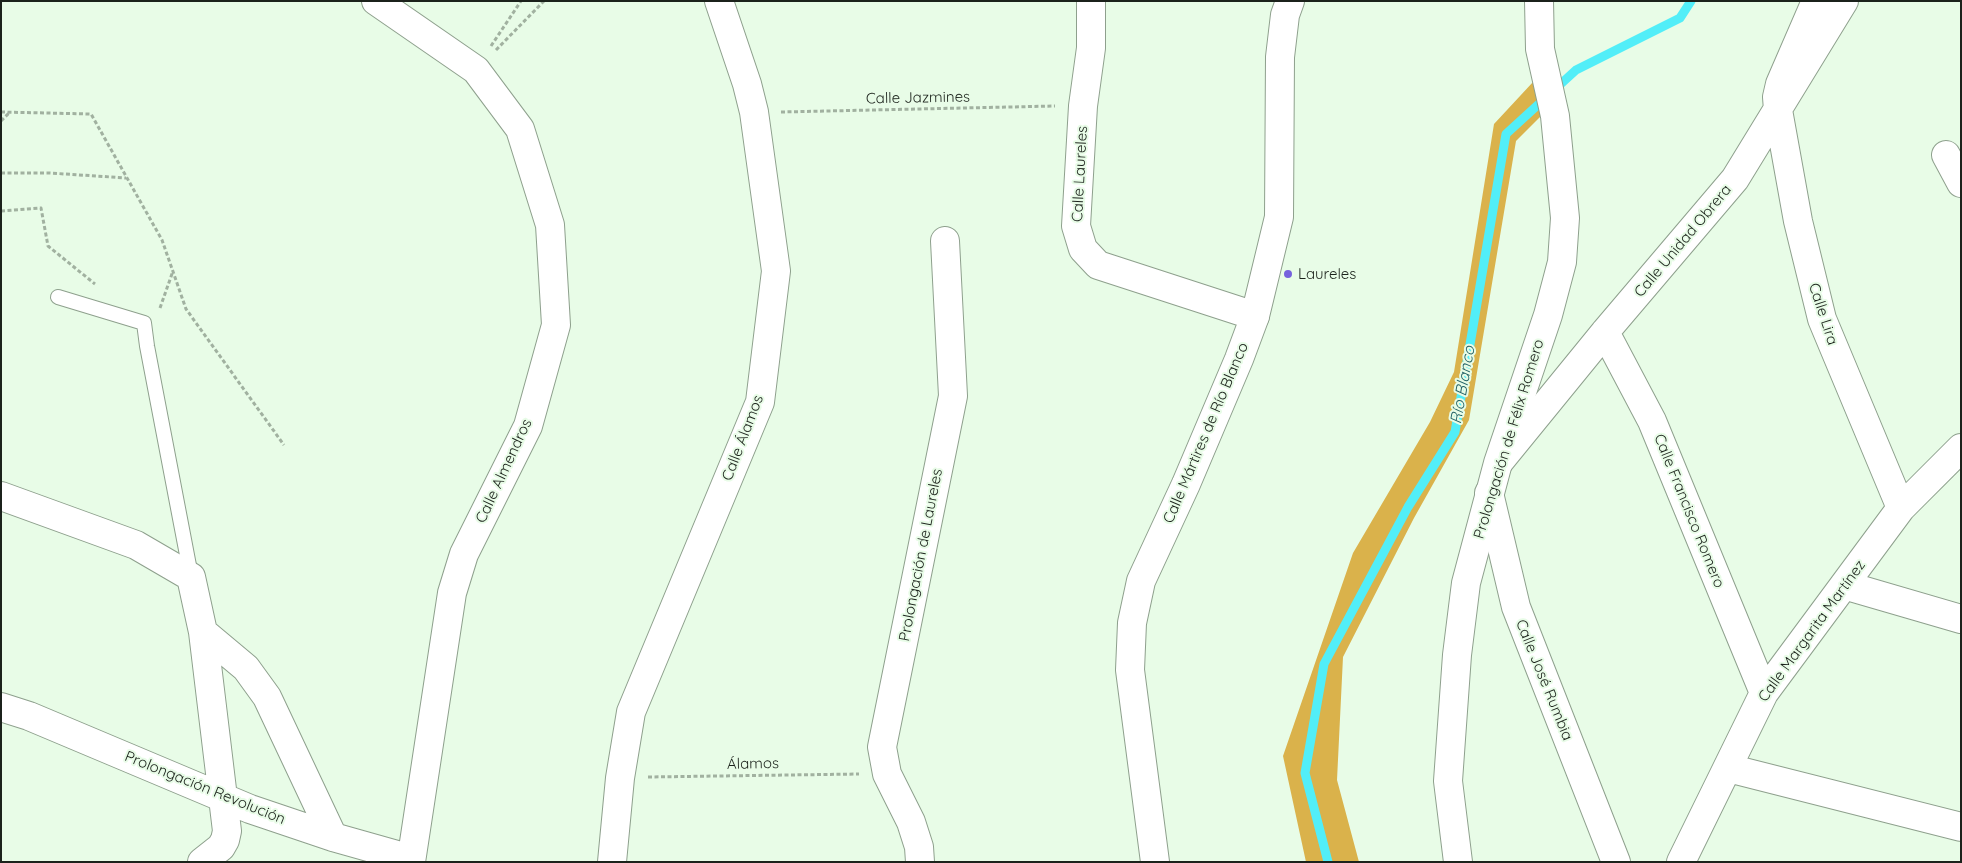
<!DOCTYPE html>
<meta charset="utf-8">
<style>
body{margin:0}
#map{position:relative;width:1962px;height:863px;overflow:hidden;background:#e8fce7;font-family:Quicksand,sans-serif}
canvas{display:block}
.frame{position:absolute;inset:0;border:2px solid #1b221b;pointer-events:none}
</style>
<div id="map">
<canvas width="1962" height="863"></canvas>
<div class="frame"></div>
</div>
<script>
const context = document.querySelector('canvas').getContext('2d');
context.lineJoin = 'round';
function paint(path, color) { context.fillStyle = color; context.fill(path, 'evenodd'); }
const poly = rows => new Path2D(rows.map(r => 'M' + r).join(''));
function stroke(path, color, width, dash) { context.strokeStyle = color; context.lineWidth = width; context.lineCap = dash ? 'butt' : 'round'; context.setLineDash(dash || []); context.stroke(path); }
function label(font, color, halo, rows, align = 'center') {
  context.font = font + ' Quicksand,sans-serif'; context.lineWidth = 4; context.setLineDash([]); context.textBaseline = 'middle'; context.strokeStyle = halo; context.fillStyle = color; for (const [text, x, y, turn = 0] of rows) {
    context.save(); context.translate(x, y); context.rotate((+turn || 0) * Math.PI / 180); context.textAlign = isNaN(turn) ? turn : align; if (halo) context.strokeText(text, 0, 0); context.fillText(text, 0, 0); context.restore();
  }
}
const forest = poly([
 [1533,82,1544,113,1516,141,1469,420,1414,518,1343,657,1337,780,1359,862,1306,862,1283,756,1353,553,1430,422,1454,372,1494,124]
]);
const stream = poly([
 [1328,862,1305,773,1324,664,1408,507,1455,432,1506,134,1576,70,1680,18,1691,1]
]);
const path = poly([
 [491,46,521,1],
 [496,50,544,1],
 [1,112,91,114,162,240,186,309,284,445],
 [781,112,1055,106],
 [1,121,9,113],
 [1,173,50,173,126,178],
 [1,211,41,208,48,246,95,284],
 [160,308,173,271],
 [648,777,859,774]
]);
const service = poly([
 [58,297,144,323,147,346,191,576]
]);
const minor = poly([
 [376,1,476,70,520,129,550,225,556,325,528,426,464,554,452,593,411,862],
 [1091,1,1091,48,1083,106,1076,226,1083,249,1098,265,1255,316],
 [1816,1,1780,84,1777,97,1778,110,1798,221,1822,319,1901,508],
 [1946,155,1961,183],
 [1605,332,1652,421,1764,693],
 [1499,462,1605,332,1735,179,1844,1],
 [1489,493,1516,607,1616,862],
 [1,496,136,545,191,577,203,632,227,831,225,840,221,847,202,862],
 [1844,585,1961,619],
 [203,632,246,668,267,697,333,837],
 [1,707,29,716,250,809,333,837,411,859],
 [1728,768,1961,827],
 [612,862,620,778,631,712,760,402,776,271,754,112,747,84,719,1],
 [920,862,919,847,911,822,887,774,882,747,953,396,945,241],
 [1681,862,1764,693,1901,508,1961,448]
]);
const secondary = poly([
 [1155,862,1130,670,1132,623,1141,581,1186,484,1239,359,1255,316,1279,217,1280,57,1285,15,1290,1],
 [1458,862,1448,781,1457,655,1466,583,1498,463,1548,315,1562,262,1565,218,1555,116,1540,49,1539,1]
]);
const markers = [
 [1288,274,5,"#7662dd"]
];
const streetNames = [
 ["Calle Jazmines",918,98,-1],
 ["Calle Laureles",1080,174,-87],
 ["Calle Unidad Obrera",1683,241,-50],
 ["Calle Lira",1823,314,72],
 ["Calle Mártires de Río Blanco",1206,433,-67],
 ["Calle Álamos",743,438,-69],
 ["Prolongación de Félix Romero",1509,439,-73],
 ["Calle Almendros",504,471,-65],
 ["Calle Francisco Romero",1689,511,68],
 ["Prolongación de Laureles",921,555,-79],
 ["Calle Margarita Martínez",1812,631,-54],
 ["Calle José Rumbia",1544,680,68],
 ["Álamos",753,764,-1],
 ["Prolongación Revolución",205,788,22]
];
const poiNames = [
 ["Laureles",1298,274]
];
const waterNames = [
 ["Río Blanco",1463,385,-80]
];
paint(forest, '#dab24b');
stroke(stream, '#52eef8', 9);
stroke(service, '#8ea08d', 16);
stroke(minor, '#8ea08d', 30);
stroke(secondary, '#8ea08d', 30);
stroke(path, '#a1b1a0', 3, [4, 2.5]);
stroke(service, '#fff', 14);
stroke(minor, '#fff', 28);
stroke(secondary, '#fff', 28);
for (const [x, y, r, color] of markers) { const dot = new Path2D(); dot.arc(x, y, r, 0, 2 * Math.PI); context.fillStyle = color; context.fill(dot); stroke(dot, '#e8fce7', 2); }
label('15px', '#1b221b', '#e8fce7', streetNames);
label('15px', '#1b221b', '#e8fce7', poiNames, 'left');
label('italic 16px', '#236266', '#e8fce7', waterNames);
</script>
